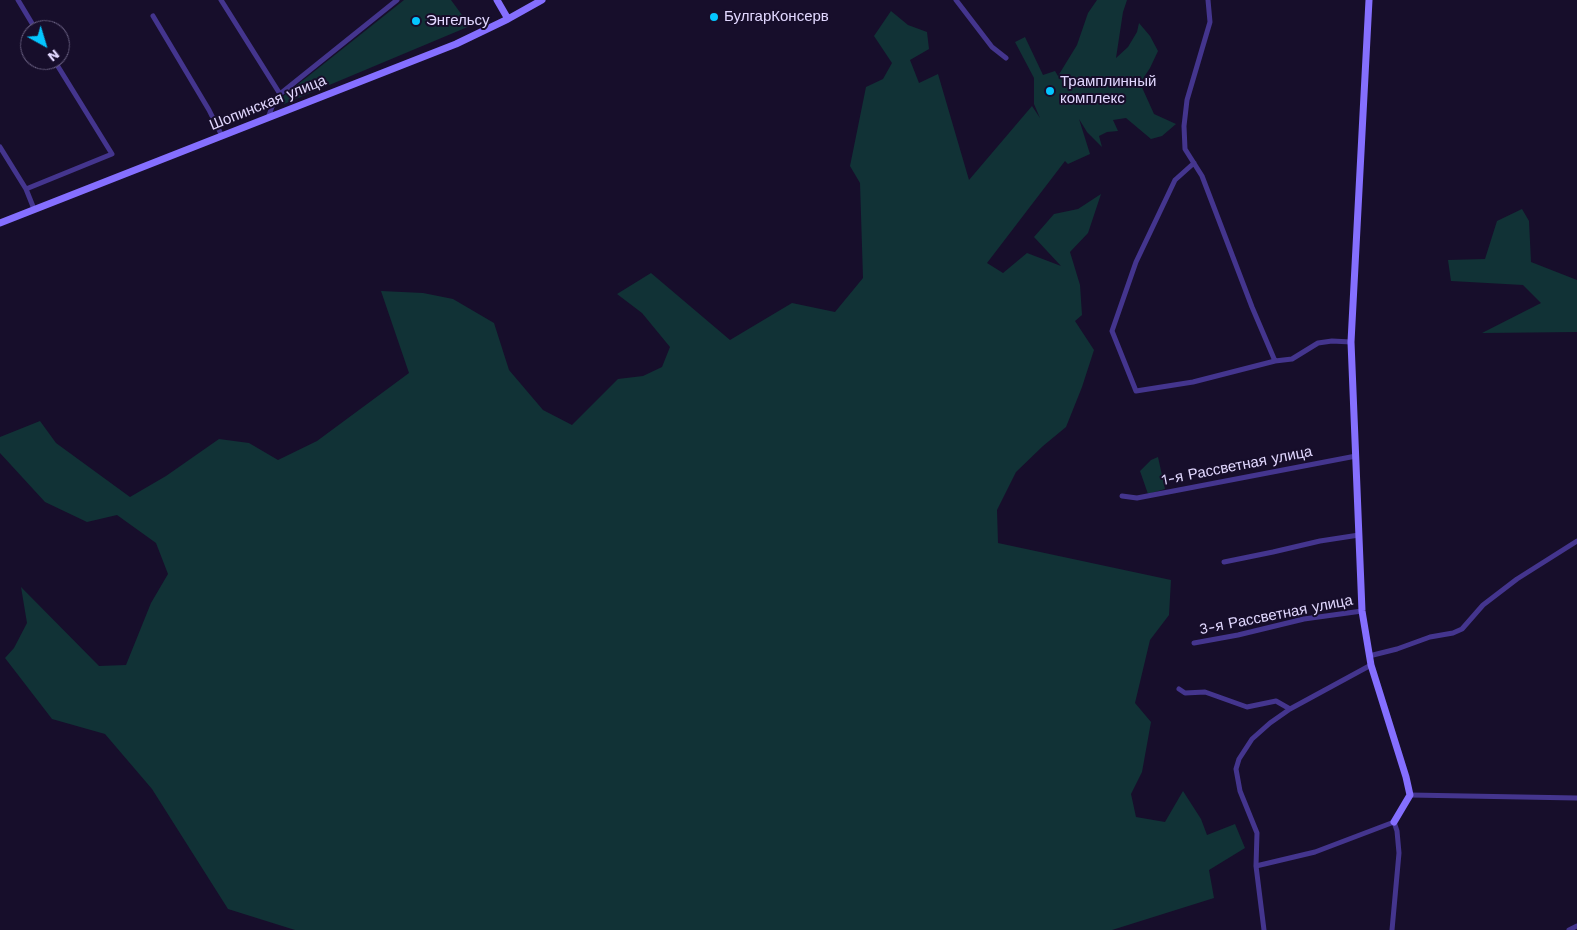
<!DOCTYPE html>
<meta charset="utf-8">
<style>
body{margin:0}
#map{position:relative;width:1577px;height:930px;overflow:hidden;background:#170e2b;font-family:"Work Sans",sans-serif}
canvas{display:block}
.north{position:absolute;left:20px;top:20px;width:50px;height:50px;box-sizing:border-box;background:#170e2b;border:1px solid #685f80;border-radius:50%;rotate:141deg;font-size:14px;font-weight:700;line-height:20px;text-align:center;color:#e2d8ff}
.north::after{content:'';display:block;margin:auto;width:18px;height:22px;background:#04c6ff;clip-path:polygon(50% 0,100% 100%,50% 72%,0 100%)}
</style>
<div id="map">
<canvas width="1577" height="930"></canvas>
<div class="north">N</div>
</div>
<script>
const context = document.querySelector('canvas').getContext('2d');
context.lineJoin = 'round';
function paint(path, color) { context.fillStyle = color; context.fill(path, 'evenodd'); }
const poly = rows => new Path2D(rows.map(r => 'M' + r).join(''));
function stroke(path, color, width, dash) { context.strokeStyle = color; context.lineWidth = width; context.lineCap = dash ? 'butt' : 'round'; context.setLineDash(dash || []); context.stroke(path); }
function label(font, color, halo, rows, align = 'center') {
  context.font = font + ' "Work Sans",sans-serif'; context.lineWidth = 4; context.setLineDash([]); context.textBaseline = 'middle'; context.strokeStyle = halo; context.fillStyle = color; for (const [text, x, y, turn = 0] of rows) {
    context.save(); context.translate(x, y); context.rotate((+turn || 0) * Math.PI / 180); context.textAlign = isNaN(turn) ? turn : align; if (halo) context.strokeText(text, 0, 0); context.fillText(text, 0, 0); context.restore();
  }
}
const green = poly([
 [404,0,451,0,470,26,284,104,282,97],
 [1097,0,1127,0,1123,12,1116,58,1128,47,1137,32,1139,23,1150,36,1158,51,1150,68,1140,83,1154,114,1176,124,1162,136,1151,139,1126,118,1113,120,1118,131,1107,132,1099,136,1102,147,1087,132,1079,119,1090,154,1068,164,1065,161,987,263,1003,273,1027,253,1061,266,1034,237,1054,214,1078,209,1101,194,1088,233,1070,252,1080,285,1082,315,1075,321,1094,350,1082,387,1066,427,1043,446,1016,472,997,510,998,543,1171,580,1169,615,1150,640,1135,703,1151,722,1142,772,1131,794,1136,817,1165,822,1183,791,1201,819,1207,835,1235,824,1245,848,1209,870,1214,898,1112,930,295,930,228,909,152,789,105,734,52,719,5,658,14,648,27,623,21,587,99,666,126,665,151,603,168,574,156,543,117,515,87,522,45,502,0,453,0,437,40,421,56,443,130,497,166,476,219,439,249,443,278,460,317,441,409,373,381,291,423,293,453,299,494,323,509,370,543,410,572,425,618,379,643,376,662,367,670,347,642,313,617,294,651,273,730,340,792,303,835,312,863,278,860,183,850,166,866,87,883,79,892,63,874,36,891,11,908,25,927,32,929,49,910,60,919,83,938,74,969,180,1032,106,1040,118,1034,104,1034,78,1015,42,1025,37,1043,75,1055,71,1058,76,1077,45,1088,13],
 [1522,209,1529,221,1531,262,1577,280,1577,332,1482,333,1541,303,1523,285,1451,281,1448,260,1485,259,1497,221],
 [1158,457,1165,489,1148,494,1140,471,1151,460]
]);
const street = poly([
 [18,0,36,30],
 [221,0,280,94],
 [956,0,992,47,1006,58],
 [1208,0,1210,22,1187,100,1184,126,1185,149,1202,176,1252,307,1275,361],
 [153,16,209,110,222,136],
 [268,118,273,104,280,94,397,0],
 [0,147,26,189,34,209],
 [1194,163,1175,180,1136,262,1112,331,1136,391,1193,382,1275,361,1292,359,1318,343,1332,341,1351,342],
 [26,189,112,154,54,60],
 [1122,496,1137,498,1356,456],
 [1224,562,1273,552,1320,541,1359,535],
 [1194,643,1238,635,1304,619,1362,611],
 [1369,656,1397,649,1430,637,1453,633,1462,629,1483,605,1517,579,1577,541],
 [1179,689,1185,693,1205,692,1247,707,1276,701,1290,709],
 [1410,795,1577,798],
 [1256,866,1315,852,1394,822,1397,831,1399,853,1392,930],
 [1264,930,1256,866,1257,833,1240,791,1236,769,1239,759,1252,739,1270,723,1290,709,1371,665],
 [1569,930,1577,926]
]);
const secondary = poly([
 [497,0,508,19],
 [1369,0,1351,342,1362,611,1371,665,1406,777,1410,795,1394,822],
 [0,223,456,44,508,19,542,0]
]);
const markers = [
 [714,17,5,"#04c6ff"],
 [416,21,5,"#04c6ff"],
 [1050,91,5,"#04c6ff"]
];
const poiNames = [
 ["БулгарКонсерв",724,17],
 ["Энгельсу",426,21],
 ["Трамплинный",1060,82],
 ["комплекс",1060,99]
];
const streetNames = [
 ["Шопинская улица",268,103,-22],
 ["1-я Рассветная улица",1237,466,-11],
 ["3-я Рассветная улица",1276,615,-11]
];
paint(green, '#113236');
stroke(street, '#44358e', 5);
stroke(secondary, '#856fff', 7);
for (const [x, y, r, color] of markers) { const dot = new Path2D(); dot.arc(x, y, r, 0, 2 * Math.PI); context.fillStyle = color; context.fill(dot); stroke(dot, '#170e2b', 2); }
label('15px', '#e2d8ff', '#170e2b', poiNames, 'left');
label('15px', '#e2d8ff', '#170e2b', streetNames);
</script>
